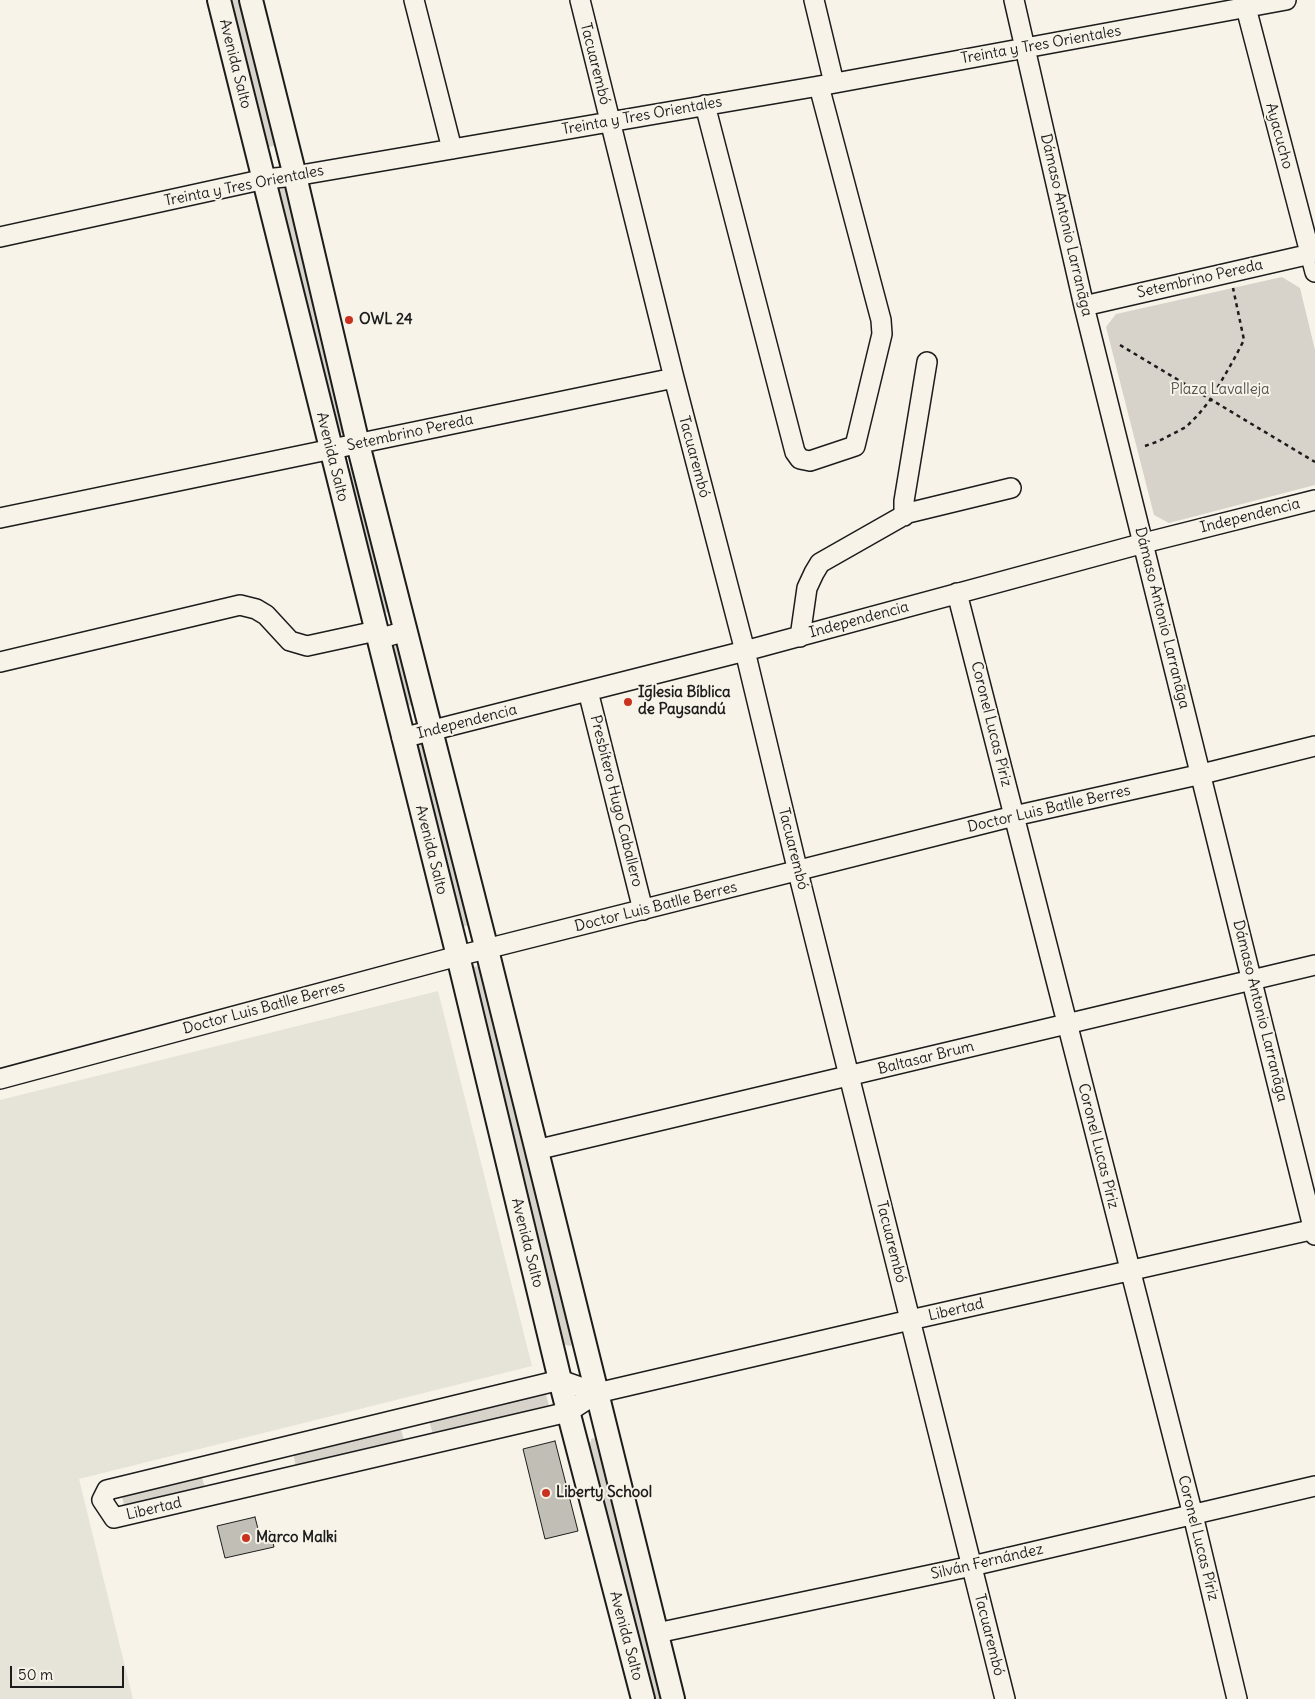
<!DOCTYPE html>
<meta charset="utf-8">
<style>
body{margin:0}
#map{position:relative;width:1315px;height:1699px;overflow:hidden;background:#f7f3e8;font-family:Delius,sans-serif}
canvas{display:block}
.scale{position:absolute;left:10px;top:1666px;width:114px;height:22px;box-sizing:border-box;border:2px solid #1c1c1c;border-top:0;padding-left:6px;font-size:15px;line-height:18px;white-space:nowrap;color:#1c1c1c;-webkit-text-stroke:4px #f7f3e8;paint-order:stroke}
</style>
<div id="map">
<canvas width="1315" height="1699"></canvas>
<div class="scale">50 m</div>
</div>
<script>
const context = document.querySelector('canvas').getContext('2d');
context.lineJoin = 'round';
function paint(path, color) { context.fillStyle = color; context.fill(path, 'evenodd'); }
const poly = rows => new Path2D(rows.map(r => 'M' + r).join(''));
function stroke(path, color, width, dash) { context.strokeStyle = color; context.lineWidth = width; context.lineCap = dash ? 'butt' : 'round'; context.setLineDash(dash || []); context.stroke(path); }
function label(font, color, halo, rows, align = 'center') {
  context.font = font + ' Delius,sans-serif'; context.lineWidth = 4; context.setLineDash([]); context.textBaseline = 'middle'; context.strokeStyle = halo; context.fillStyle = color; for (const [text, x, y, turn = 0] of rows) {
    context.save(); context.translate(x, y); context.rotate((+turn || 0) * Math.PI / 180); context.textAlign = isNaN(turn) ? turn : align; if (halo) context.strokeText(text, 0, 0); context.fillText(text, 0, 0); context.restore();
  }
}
const built = poly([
 [438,991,532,1366,79,1479,133,1699,0,1699,0,1100]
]);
const green = poly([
 [229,0,242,0,277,145,265,148],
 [286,188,347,432,334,435,273,191],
 [1282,277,1300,288,1315,350,1315,485,1169,523,1154,515,1106,327,1116,314],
 [351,467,354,468,391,608,386,613,382,611,348,470],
 [395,644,398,645,414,701,410,706,406,703,392,649],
 [420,742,423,743,472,918,469,925,462,927,417,745],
 [479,966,573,1344,570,1346,562,1344,469,973,472,967],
 [545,1391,549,1406,433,1435,429,1420],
 [400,1426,404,1440,296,1467,293,1453],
 [594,1438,597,1438,667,1699,651,1699,587,1443,591,1442,591,1439],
 [201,1474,205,1488,125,1508,121,1493]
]);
const building = poly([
 [555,1441,578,1531,545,1539,523,1449,555,1441],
 [255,1517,259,1533,270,1531,274,1547,225,1558,217,1526,255,1517]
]);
const path = poly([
 [1120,345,1315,462],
 [1145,446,1159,441,1186,427,1198,415,1211,399,1233,361,1244,340,1233,288]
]);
const minor = poly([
 [414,0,452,149],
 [580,0,674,378,745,651,798,872,1005,1699],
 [814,0,834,83],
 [1014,0,1084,306,1315,1235],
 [1244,0,1315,272],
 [705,105,795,452,800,459,810,461,855,446,882,334,881,320,819,86],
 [0,237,265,179,295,176,819,86,1286,0],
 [1084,306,1315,253],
 [904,516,904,501,927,362],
 [0,518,674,378],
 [957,593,1193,1515,1237,1699],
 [800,637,807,588,814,573,820,563,908,513,1011,488],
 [378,639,406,631],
 [0,662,240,605,256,609,266,615,290,641,307,646,376,631],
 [588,691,643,910],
 [402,738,745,651,1144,543,1315,500],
 [0,1079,458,956,1014,816,1202,774,1315,746],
 [536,1150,1315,965],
 [597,1393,560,1380,107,1490,102,1500,114,1518,568,1412,597,1393,910,1320,1315,1229],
 [657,1633,972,1566,1315,1486]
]);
const tertiary = poly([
 [219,0,458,956,560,1380,643,1699],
 [251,0,295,176,358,444,487,950,673,1699]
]);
const markers = [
 [349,320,5,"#c8321e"],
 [628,702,5,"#c8321e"],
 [546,1493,5,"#c8321e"],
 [246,1538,5,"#c8321e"]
];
const streetNames = [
 ["Treinta y Tres Orientales",1041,45,-10],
 ["Avenida Salto",235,64,76],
 ["Tacuarembó",595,64,76],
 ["Treinta y Tres Orientales",642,116,-10],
 ["Ayacucho",1279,136,75],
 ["Treinta y Tres Orientales",244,186,-11],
 ["Dámaso Antonio Larranãga",1066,225,77],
 ["Setembrino Pereda",1200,279,-13],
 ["Setembrino Pereda",410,433,-12],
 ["Avenida Salto",332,457,76],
 ["Tacuarembó",694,457,75],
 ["Independencia",1250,516,-14],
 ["Dámaso Antonio Larranãga",1162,618,76],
 ["Independencia",859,620,-15],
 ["Independencia",467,722,-14],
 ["Coronel Lucas Píriz",991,724,76],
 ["Presbítero Hugo Caballero",616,801,76],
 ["Doctor Luis Batlle Berres",1049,809,-13],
 ["Tacuarembó",793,849,76],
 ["Avenida Salto",431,850,76],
 ["Doctor Luis Batlle Berres",656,907,-14],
 ["Doctor Luis Batlle Berres",264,1008,-15],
 ["Dámaso Antonio Larranãga",1260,1011,76],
 ["Baltasar Brum",926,1058,-14],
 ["Coronel Lucas Píriz",1098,1146,76],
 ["Tacuarembó",891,1242,76],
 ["Avenida Salto",527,1243,76],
 ["Libertad",956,1310,-13],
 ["Libertad",154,1509,-13],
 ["Coronel Lucas Píriz",1198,1538,76],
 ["Silván Fernández",987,1562,-13],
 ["Tacuarembó",989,1635,76],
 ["Avenida Salto",626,1636,75]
];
const poiNames = [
 ["OWL 24",359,320],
 ["Iglesia Bíblica",638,693],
 ["de Paysandú",638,710],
 ["Liberty School",556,1493],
 ["Marco Malki",256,1538]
];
const parkNames = [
 ["Plaza Lavalleja",1220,390]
];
paint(built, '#e6e3d9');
paint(green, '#d7d3cb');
paint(building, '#c0beb5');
stroke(building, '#1c1c1c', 1);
stroke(minor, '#1c1c1c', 22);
stroke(tertiary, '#1c1c1c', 26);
stroke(path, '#1c1c1c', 2.5, [4, 4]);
stroke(minor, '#f7f3e8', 19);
stroke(tertiary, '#f7f3e8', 22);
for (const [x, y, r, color] of markers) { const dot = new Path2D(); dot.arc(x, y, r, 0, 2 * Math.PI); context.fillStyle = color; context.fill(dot); stroke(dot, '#f7f3e8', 2); }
label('15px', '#1c1c1c', '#f7f3e8', streetNames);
label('bold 15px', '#1c1c1c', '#f7f3e8', poiNames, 'left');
label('15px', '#545351', '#f7f3e8', parkNames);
</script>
